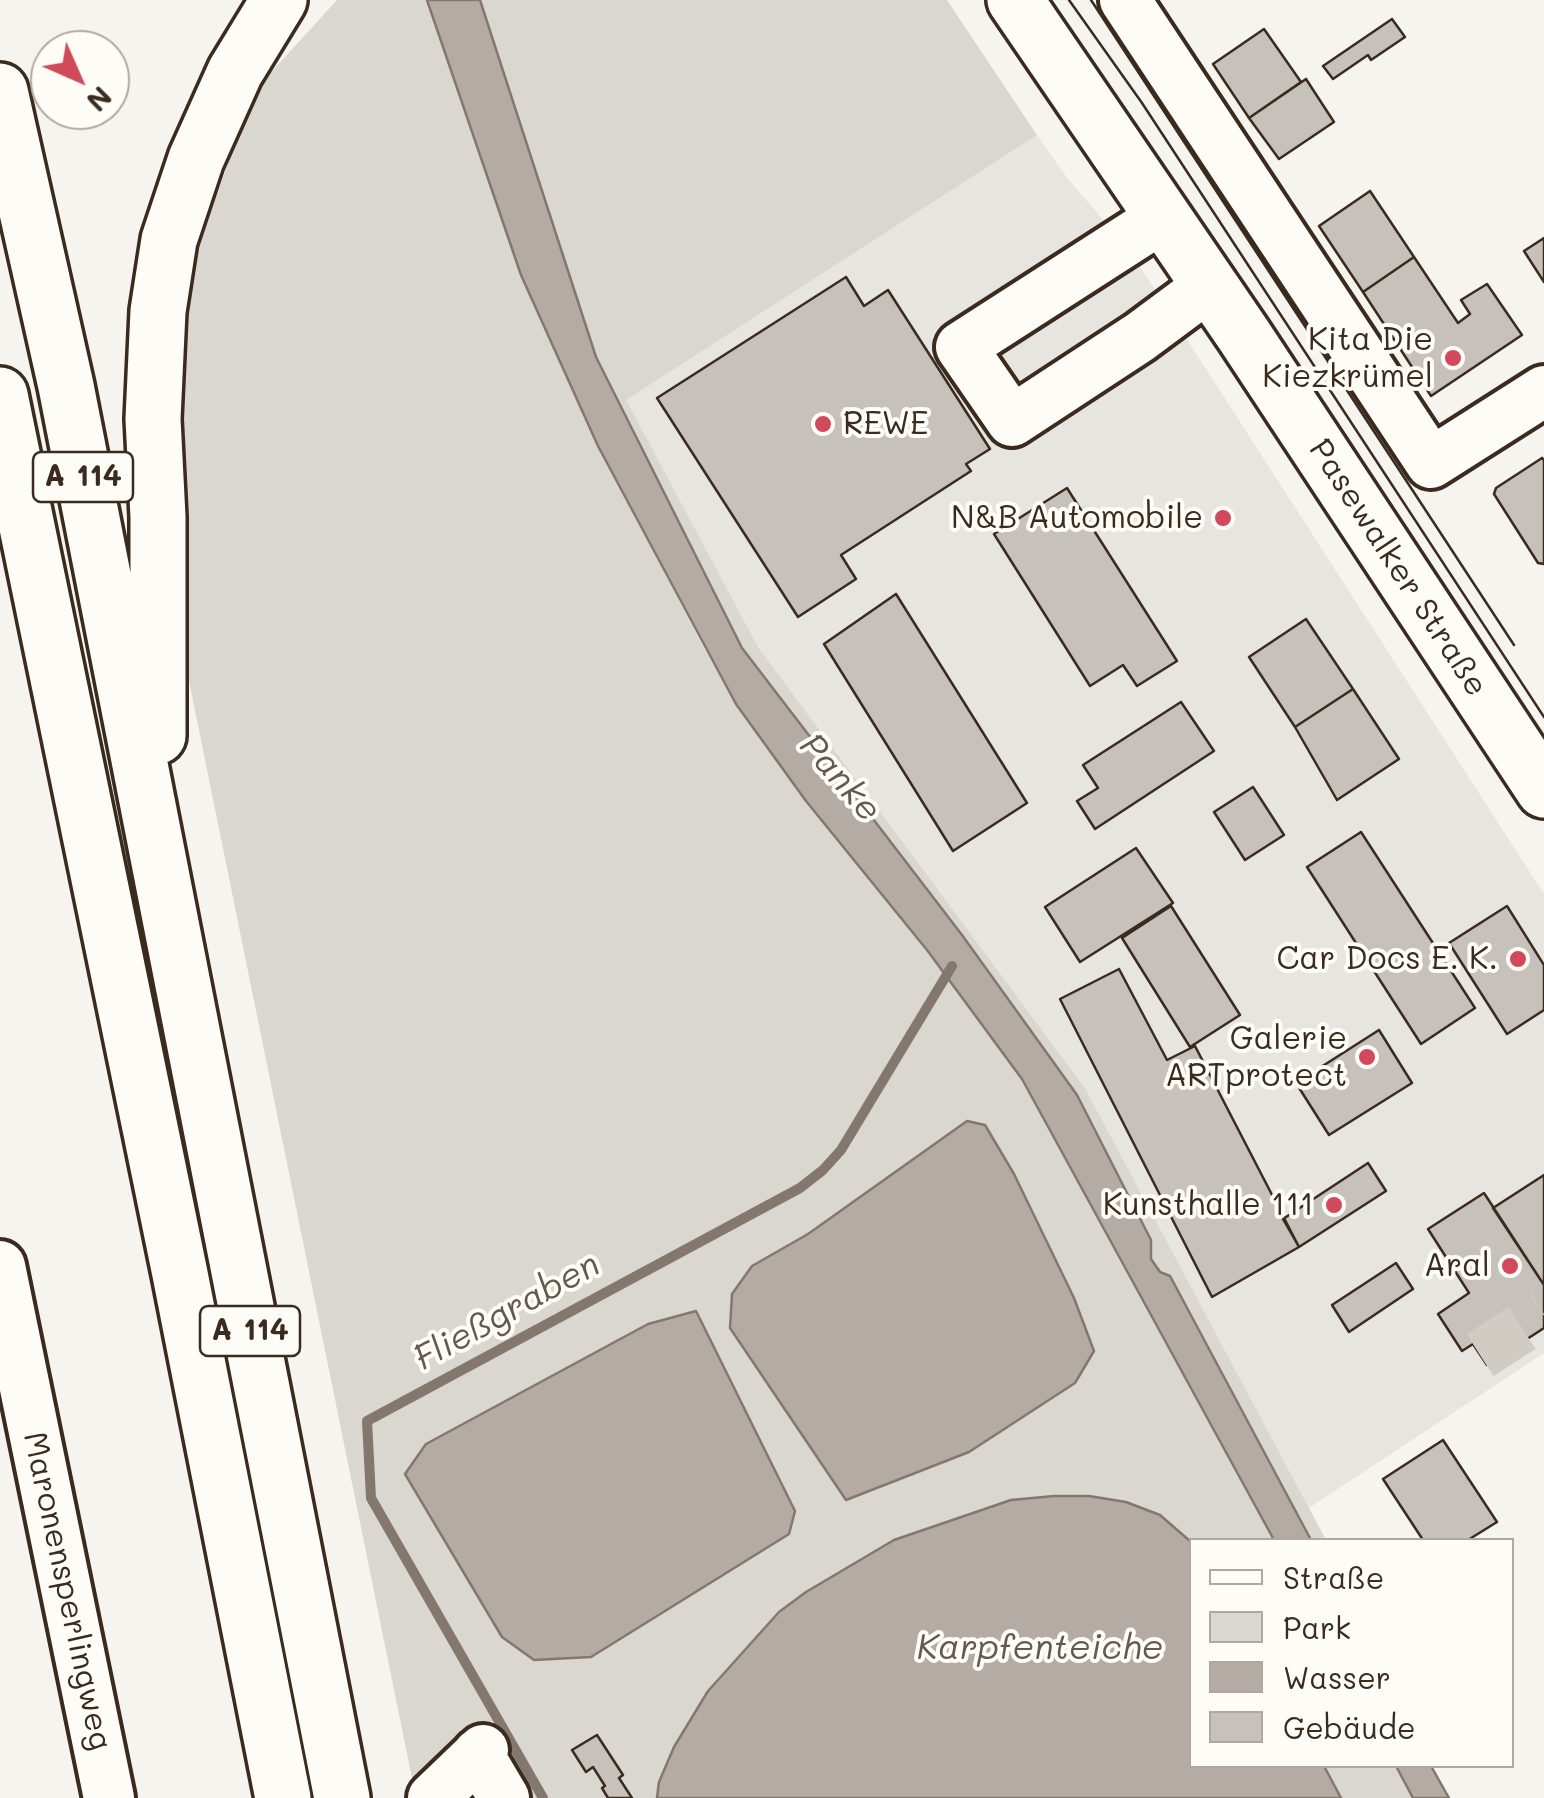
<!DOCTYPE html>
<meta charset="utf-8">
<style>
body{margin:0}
#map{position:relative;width:1544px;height:1798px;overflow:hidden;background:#f5f4ee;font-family:Mali,sans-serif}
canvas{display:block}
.legend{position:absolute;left:1189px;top:1538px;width:325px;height:230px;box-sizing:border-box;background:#fdfcf7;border:2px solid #afa8a0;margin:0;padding:12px 18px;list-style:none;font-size:30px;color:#3b2a1e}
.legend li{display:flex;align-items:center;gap:20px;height:50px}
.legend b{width:50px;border:2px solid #afa8a0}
.north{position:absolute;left:30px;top:30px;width:100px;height:100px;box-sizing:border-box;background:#fdfcf7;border:2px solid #afa8a0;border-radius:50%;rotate:135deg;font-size:28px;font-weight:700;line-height:40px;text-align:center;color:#3b2a1e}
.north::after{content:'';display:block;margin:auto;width:35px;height:45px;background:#d1495b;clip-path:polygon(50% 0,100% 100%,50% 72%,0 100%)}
</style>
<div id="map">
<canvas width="1544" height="1798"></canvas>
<ul class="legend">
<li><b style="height:12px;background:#fdfcf7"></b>Straße</li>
<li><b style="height:28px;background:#dad6d0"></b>Park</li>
<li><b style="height:28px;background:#b4aca4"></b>Wasser</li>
<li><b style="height:28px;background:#c7c1bb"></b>Gebäude</li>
</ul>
<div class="north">N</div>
</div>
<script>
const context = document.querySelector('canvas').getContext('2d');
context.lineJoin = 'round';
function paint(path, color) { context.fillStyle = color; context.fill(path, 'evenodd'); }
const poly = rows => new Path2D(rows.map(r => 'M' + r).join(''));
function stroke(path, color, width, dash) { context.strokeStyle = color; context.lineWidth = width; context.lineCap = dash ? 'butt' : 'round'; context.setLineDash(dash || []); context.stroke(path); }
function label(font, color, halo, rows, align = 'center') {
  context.font = font + ' Mali,sans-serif'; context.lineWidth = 8; context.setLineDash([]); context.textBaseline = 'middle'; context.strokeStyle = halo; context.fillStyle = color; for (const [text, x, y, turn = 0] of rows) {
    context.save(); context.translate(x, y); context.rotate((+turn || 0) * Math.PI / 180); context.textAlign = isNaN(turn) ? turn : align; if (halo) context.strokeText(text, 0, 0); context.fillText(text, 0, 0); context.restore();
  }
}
const built = poly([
 [1037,135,1067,178,1130,251,1544,894,1544,1353,1309,1508,1085,1088,758,647,625,400]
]);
const green = poly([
 [337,0,427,0,521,275,598,446,703,646,736,704,927,950,1022,1079,1274,1540,1191,1542,1160,1515,1126,1502,1089,1496,1054,1496,1011,1500,894,1540,806,1592,779,1612,716,1680,674,1748,659,1782,657,1798,416,1798,176,617,176,310,254,91],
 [967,1121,1014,1174,1074,1298,969,1452,846,1500,752,1266,808,1234],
 [795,1511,789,1533,591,1657],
 [480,0,947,0,1037,135,626,400,758,647,1085,1088,1326,1540,1311,1540,1170,1277,1160,1272,1151,1259,1151,1239,1077,1095,962,935,742,648,596,357],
 [1324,1766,1396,1766,1413,1798,1341,1798]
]);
const water = poly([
 [427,0,480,0,596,357,742,648,962,935,1077,1095,1151,1240,1151,1259,1160,1272,1170,1276,1311,1540,1274,1540,1022,1079,927,950,806,801,736,704,598,446,521,275,427,0],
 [967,1121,985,1125,1014,1174,1074,1298,1094,1351,1075,1383,969,1452,846,1500,730,1328,732,1294,752,1266,808,1234,967,1121],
 [696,1311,795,1511,789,1534,591,1657,534,1660,502,1637,405,1474,426,1444,648,1324,696,1311],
 [1054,1496,1089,1496,1126,1502,1160,1515,1191,1542,1192,1766,1324,1766,1341,1798,657,1798,659,1782,674,1747,708,1691,779,1612,806,1592,894,1540,1011,1500,1054,1496],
 [1396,1766,1431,1766,1449,1798,1413,1798,1396,1766]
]);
const stream = poly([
 [543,1798,371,1498,367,1421,800,1188,823,1170,841,1150,952,966]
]);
const building = poly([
 [1392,19,1405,37,1371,60,1368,55,1333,79,1323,66,1392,19],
 [1264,29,1301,82,1249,118,1213,64,1264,29],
 [1306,79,1334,122,1279,159,1249,118,1306,79],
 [1370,191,1414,257,1363,292,1319,226,1370,191],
 [1544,238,1544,282,1524,251,1544,238],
 [1414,257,1458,323,1470,314,1461,300,1487,284,1522,335,1431,396,1363,292,1414,257],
 [846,277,864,306,888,290,990,449,966,464,971,471,841,555,856,579,798,617,657,398,846,277],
 [1542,458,1544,460,1544,564,1538,563,1494,494,1496,488,1542,458],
 [1067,488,1177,661,1137,686,1123,665,1090,686,994,534,1067,488],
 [896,594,1027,803,953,851,824,644,896,594],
 [1306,619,1353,689,1295,727,1249,657,1306,619],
 [1353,689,1399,759,1337,800,1295,727,1353,689],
 [1181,702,1214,751,1095,829,1077,801,1098,788,1083,765,1181,702],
 [1253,787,1284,835,1245,860,1214,812,1253,787],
 [1361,832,1475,1008,1421,1044,1307,867,1361,832],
 [1136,848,1173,903,1080,962,1045,907,1136,848],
 [1171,906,1240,1015,1190,1047,1122,938,1171,906],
 [1507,906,1544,965,1544,1010,1507,1034,1449,943,1507,906],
 [1119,969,1167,1060,1195,1046,1299,1247,1212,1297,1060,999,1119,969],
 [1379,1030,1412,1083,1329,1135,1296,1083,1379,1030],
 [1368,1163,1386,1191,1299,1247,1283,1219,1368,1163],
 [1544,1175,1544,1285,1493,1208,1544,1175],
 [1484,1193,1544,1285,1544,1328,1487,1365,1473,1344,1462,1351,1438,1314,1469,1293,1428,1229,1484,1193],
 [1396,1263,1413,1289,1349,1332,1332,1305,1396,1263],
 [1443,1440,1497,1522,1468,1540,1423,1540,1383,1479,1443,1440],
 [597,1735,623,1775,619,1778,632,1798,608,1798,602,1788,605,1786,593,1767,586,1772,572,1750,597,1735]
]);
const minorTunnel = poly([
 [1480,1355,1544,1314]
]);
const minor = poly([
 [1125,0,1431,463,1544,391],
 [1163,217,961,347,1012,421,1140,337,1210,285],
 [0,1266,109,1798],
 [478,1754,504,1798],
 [433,1798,483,1750]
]);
const major = poly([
 [1015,0,1243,334,1544,790]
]);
const highway = poly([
 [0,91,66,386,342,1798],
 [0,395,180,1274,283,1798],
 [158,736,158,517,153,419,158,311,169,240,196,159,235,72,279,0]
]);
const tram = poly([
 [1069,0,1142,103,1544,717],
 [1091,0,1514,645]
]);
const markers = [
 [1453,358,10,"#d1495b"],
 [823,424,10,"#d1495b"],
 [1223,518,10,"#d1495b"],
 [1518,959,10,"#d1495b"],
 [1367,1057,10,"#d1495b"],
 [1334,1205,10,"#d1495b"],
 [1510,1266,10,"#d1495b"]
];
const shields = [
 [83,477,100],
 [250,1331,100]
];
const shieldNames = [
 ["A 114",83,477],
 ["A 114",250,1331]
];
const poiNames = [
 ["Kita Die",1433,340],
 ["Kiezkrümel",1433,377],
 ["REWE",843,424,"left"],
 ["N&B Automobile",1203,518],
 ["Car Docs E. K.",1498,959],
 ["Galerie",1347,1039],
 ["ARTprotect",1347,1076],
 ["Kunsthalle 111",1314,1205],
 ["Aral",1490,1266]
];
const streetNames = [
 ["Pasewalker Straße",1398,568,57],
 ["Maronensperlingweg",67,1591,78]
];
const waterNames = [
 ["Panke",840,778,49],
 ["Fließgraben",507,1312,-29],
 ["Karpfenteiche",1040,1648]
];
paint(built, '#e7e5df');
paint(green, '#dad6d0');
paint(water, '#b4aca4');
stroke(water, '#84786e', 2.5);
stroke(stream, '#84786e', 10);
paint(building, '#c7c1bb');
stroke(building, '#3b2a1e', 2.5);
stroke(minorTunnel, '#d0ccc4', 50, [50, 25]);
stroke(minor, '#3b2a1e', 58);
stroke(major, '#3b2a1e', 62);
stroke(highway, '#3b2a1e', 62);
stroke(minor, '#fdfcf7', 50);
stroke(major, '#fdfcf7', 55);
stroke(highway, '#fdfcf7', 55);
stroke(tram, '#3b2a1e', 2.5);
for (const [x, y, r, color] of markers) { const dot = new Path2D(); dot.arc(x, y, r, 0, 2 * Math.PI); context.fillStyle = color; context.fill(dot); stroke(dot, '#fdfcf7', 4); }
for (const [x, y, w] of shields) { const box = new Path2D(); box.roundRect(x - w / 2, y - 25, w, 50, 8); context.fillStyle = '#fdfcf7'; context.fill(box); stroke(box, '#3b2a1e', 2.5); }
label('bold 30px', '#3b2a1e', null, shieldNames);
label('32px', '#3b2a1e', '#fdfcf7', poiNames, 'right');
label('32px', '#3b2a1e', '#fdfcf7', streetNames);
label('italic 35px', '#65584d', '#fdfcf7', waterNames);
</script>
